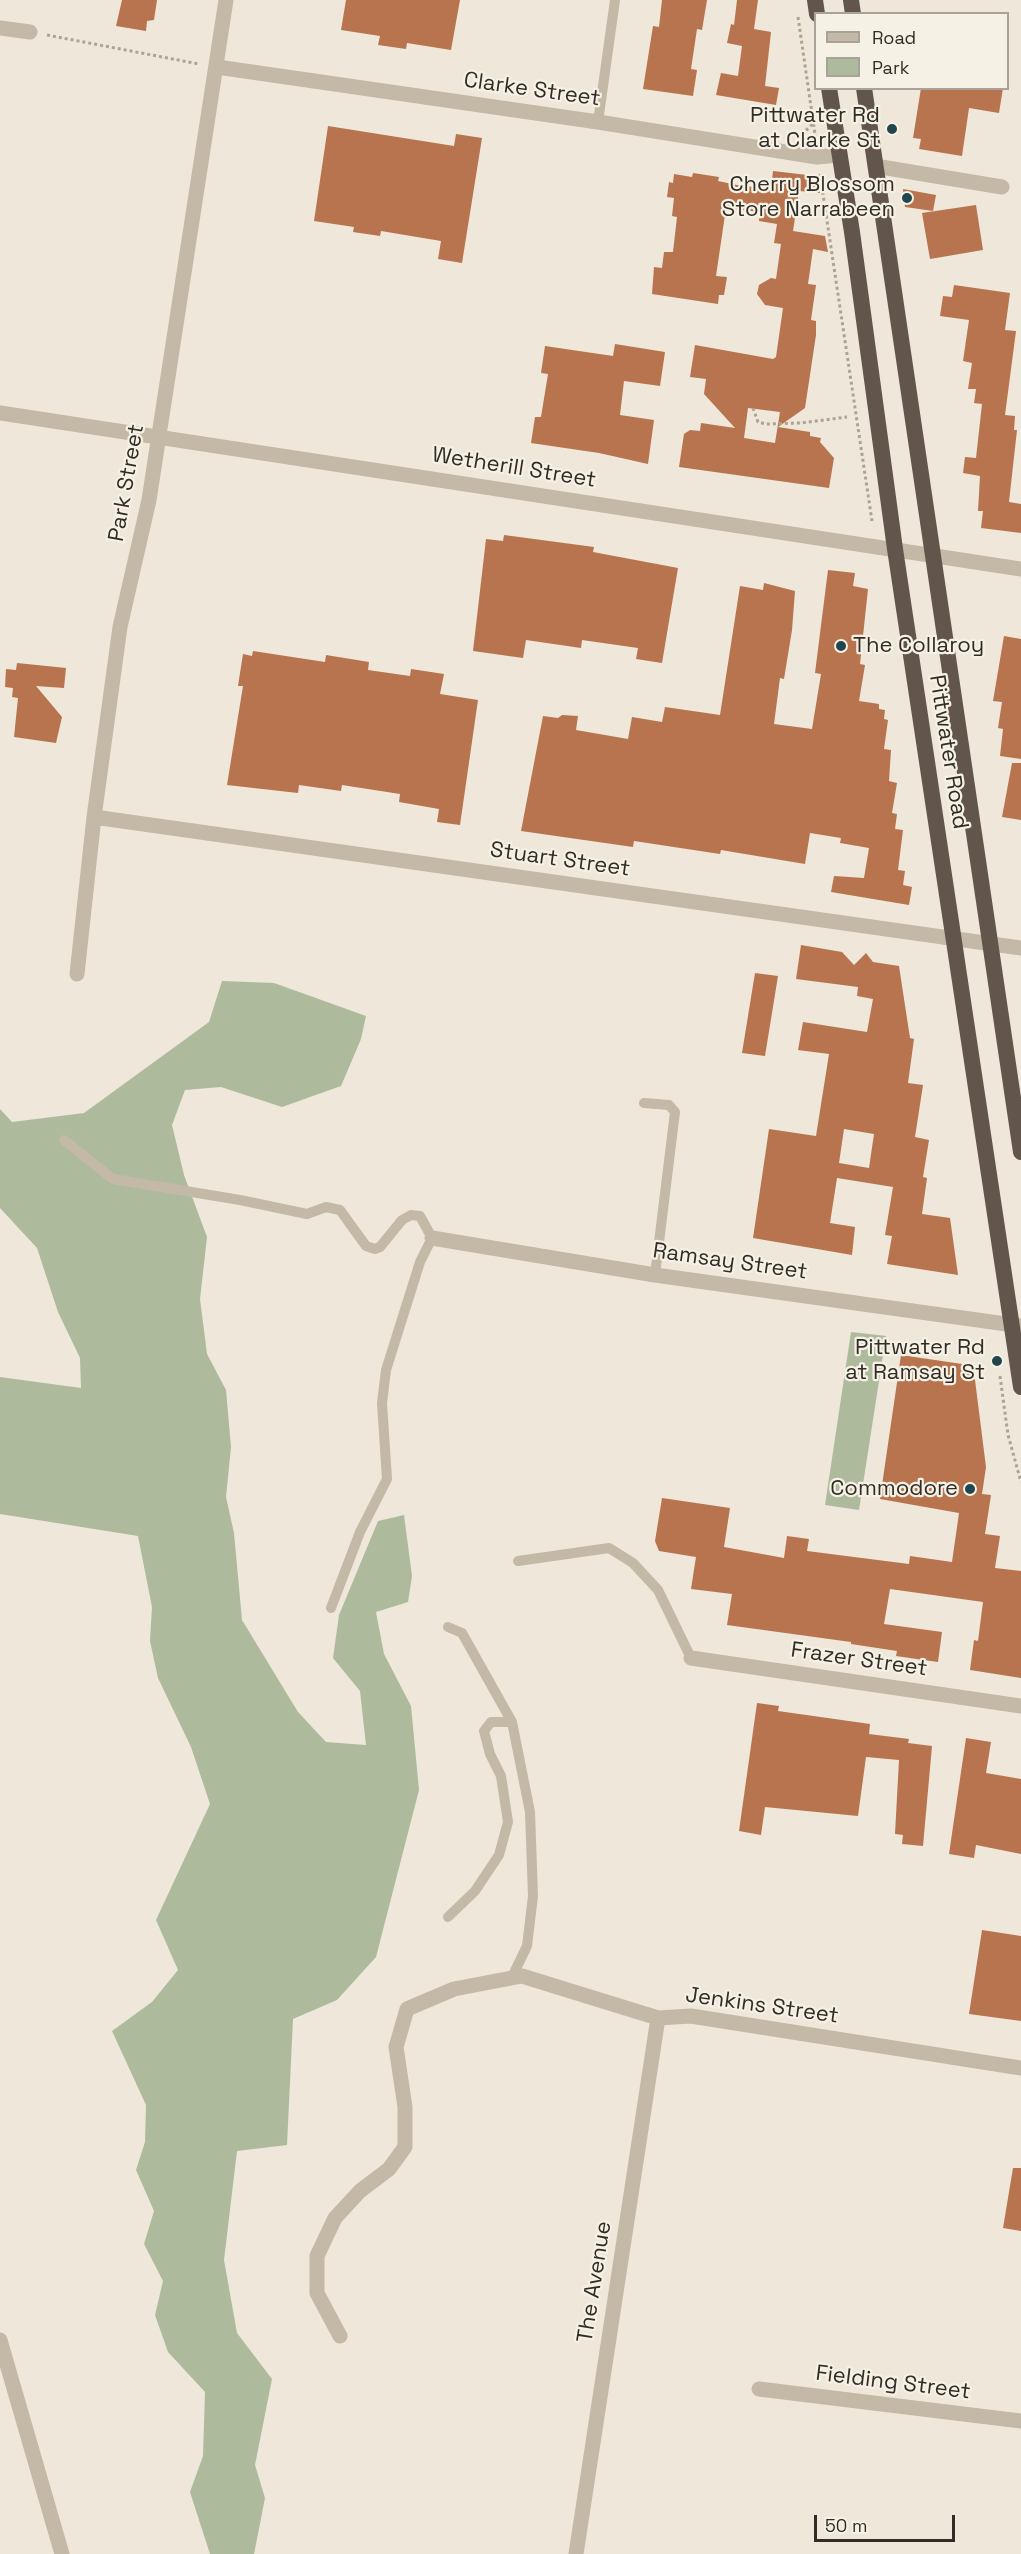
<!DOCTYPE html>
<style>
body{margin:0}
#map{position:relative;width:1021px;height:2554px;overflow:hidden;background:#eee7da;font-family:"Space Grotesk",sans-serif}
canvas{display:block}
.legend{position:absolute;left:814px;top:12px;width:195px;height:78px;box-sizing:border-box;background:#f6f1e5;border:2px solid #a8a299;margin:0;padding:8px 10px;list-style:none;font-size:18px;color:#322c27}
.legend li{display:flex;align-items:center;gap:12px;height:30px}
.legend b{width:30px;border:2px solid #a8a299}
.scale{position:absolute;left:814px;top:2515px;width:141px;height:27px;box-sizing:border-box;border:3px solid #322c27;border-top:0;padding-left:8px;font-size:18px;line-height:21px;white-space:nowrap;color:#322c27;-webkit-text-stroke:4px #f6f1e5;paint-order:stroke}
</style>
<div id="map">
<canvas width="1021" height="2554"></canvas>
<ul class="legend">
<li><b style="height:8px;background:#c4b8a7"></b>Road</li>
<li><b style="height:16px;background:#adbb9c"></b>Park</li>
</ul>
<div class="scale">50 m</div>
</div>
<script>
const context = document.querySelector('canvas').getContext('2d');
context.lineJoin = 'round';
function paint(path, color) { context.fillStyle = color; context.fill(path, 'evenodd'); }
const poly = rows => new Path2D(rows.map(r => 'M' + r).join(''));
function stroke(path, color, width, dash) { context.strokeStyle = color; context.lineWidth = width; context.lineCap = dash ? 'butt' : 'round'; context.setLineDash(dash || []); context.stroke(path); }
function label(font, color, halo, rows, align = 'center') {
  context.font = font + ' "Space Grotesk",sans-serif'; context.lineWidth = 4.5; context.setLineDash([]); context.textBaseline = 'middle'; context.strokeStyle = halo; context.fillStyle = color; for (const [text, x, y, turn = 0] of rows) {
    context.save(); context.translate(x, y); context.rotate((+turn || 0) * Math.PI / 180); context.textAlign = isNaN(turn) ? turn : align; if (halo) context.strokeText(text, 0, 0); context.fillText(text, 0, 0); context.restore();
  }
}
const green = poly([
 [222,981,274,983,366,1016,361,1039,341,1086,282,1107,221,1087,185,1090,172,1125,184,1175,207,1237,200,1299,207,1354,226,1390,231,1447,226,1497,234,1533,242,1620,298,1712,326,1742,366,1745,360,1691,333,1658,339,1615,378,1521,404,1515,412,1576,408,1602,376,1612,384,1654,411,1706,419,1790,376,1957,337,2000,293,2019,287,2145,237,2151,224,2260,237,2333,272,2379,255,2465,265,2498,254,2554,210,2554,190,2492,203,2456,205,2392,168,2352,155,2315,163,2281,144,2244,154,2211,136,2170,145,2142,146,2105,112,2031,152,2002,178,1970,156,1920,210,1804,191,1747,158,1678,150,1641,152,1607,138,1536,0,1514,0,1377,81,1388,80,1358,58,1312,37,1248,0,1208,0,1109,12,1122,84,1113,209,1022],
 [851,1332,886,1336,859,1510,825,1505]
]);
const building = poly([
 [122,0,157,0,154,20,147,21,146,31,116,26],
 [346,0,460,0,451,50,407,43,406,49,378,45,380,36,341,30],
 [662,0,707,0,702,30,697,29,691,69,697,70,693,96,643,89,653,26,659,27],
 [737,0,758,0,754,29,771,32,765,86,779,88,776,105,716,95,721,73,738,76,742,46,727,43,731,24,734,25],
 [921,88,1003,88,999,113,969,108,962,156,919,149,921,139,913,138],
 [328,126,454,146,456,134,482,138,462,263,438,259,441,241,381,231,380,236,353,232,354,227,314,221],
 [773,171,816,176,820,193,799,191,793,231,825,236,828,252,813,249,808,284,816,285,811,320,816,321,816,335,805,408,778,427,810,432,810,436,821,438,820,442,834,458,829,488,679,467,684,434,690,430,700,431,701,423,735,428,704,394,706,379,690,377,695,345,773,359,776,357,783,308,765,305,757,294,759,285,771,278,776,279,781,244,774,243,777,224,759,221,760,212,726,208,716,276,727,277,724,295,719,295,718,304,652,294,654,267,662,268,664,252,673,252,677,217,672,216,674,198,667,197,669,182,673,183,674,174,692,177,693,173,719,177,718,181,737,185,771,189],
 [748,408,780,412,775,443,744,438],
 [903,189,936,195,933,211,905,207],
 [976,205,983,250,930,259,922,213],
 [954,285,1010,293,1005,330,1016,331,1005,415,1015,416,1014,430,1017,430,1009,502,1021,504,1021,533,981,528,983,511,978,511,980,476,963,473,965,457,976,458,982,404,974,403,976,389,968,389,972,363,963,361,969,320,940,316,943,296,952,297],
 [615,344,665,352,660,386,624,381,620,415,654,420,648,464,599,453,531,443,535,417,541,417,548,374,541,373,545,346,613,356],
 [504,535,594,547,593,552,678,568,662,663,636,659,638,648,582,640,581,648,526,640,523,658,473,651,486,539,503,541],
 [828,570,855,573,853,586,868,589,860,664,865,665,859,701,879,704,879,709,885,710,884,719,888,720,884,749,891,750,889,781,897,783,892,813,897,814,895,829,903,830,898,870,905,871,903,885,912,887,909,905,831,892,834,876,864,878,869,848,840,843,841,838,810,833,805,864,721,850,720,854,634,841,633,847,521,831,543,716,558,718,562,715,578,716,576,730,628,739,632,717,662,722,665,707,720,715,740,586,763,590,764,583,795,591,792,630,784,679,780,678,774,724,812,729,821,674,815,673],
 [1004,636,1021,639,1021,759,1000,756,1003,729,998,728,1002,702,993,701],
 [253,651,325,662,326,655,369,662,368,670,410,676,411,669,444,674,440,694,478,700,460,825,437,822,439,809,399,802,400,794,342,785,341,791,299,785,298,793,227,785,243,686,238,686,243,654,252,656],
 [17,663,66,668,64,688,36,686,62,717,56,743,14,737,18,698,12,697,13,688,5,687,6,669,16,670],
 [1012,763,1021,763,1021,820,1002,817],
 [801,945,842,952,854,965,866,953,873,962,899,966,910,1038,914,1039,908,1083,923,1085,915,1137,929,1140,923,1177,927,1178,922,1214,950,1218,958,1275,887,1264,892,1236,885,1235,893,1187,837,1178,830,1223,855,1227,852,1255,753,1238,769,1129,816,1136,829,1054,798,1050,803,1022,867,1032,873,999,857,996,858,987,796,979],
 [844,1129,874,1134,869,1168,839,1163],
 [755,973,778,976,765,1056,742,1053],
 [901,1355,962,1364,975,1380,986,1467,982,1494,991,1495,985,1534,1000,1536,995,1568,1021,1571,1021,1678,970,1670,974,1640,978,1641,983,1602,890,1589,884,1624,942,1632,938,1662,896,1656,897,1651,851,1644,851,1642,727,1625,732,1594,691,1589,696,1557,659,1551,655,1541,662,1498,730,1508,724,1547,784,1558,787,1536,809,1539,807,1551,909,1564,910,1556,952,1562,959,1513,880,1499],
 [757,1703,779,1706,778,1711,870,1724,869,1734,909,1739,908,1743,932,1746,923,1846,902,1844,903,1835,895,1834,899,1760,866,1757,858,1816,765,1807,761,1835,739,1831],
 [966,1738,991,1742,986,1773,1021,1779,1021,1854,976,1845,974,1858,949,1854],
 [982,1930,1021,1936,1021,2021,969,2014],
 [1013,2168,1021,2168,1021,2231,1003,2228]
]);
const path = poly([
 [798,17,816,141],
 [47,35,199,64],
 [802,135,814,122],
 [820,174,872,521],
 [753,408,758,422,766,424,801,423,847,417],
 [1000,1376,1008,1435,1021,1482]
]);
const service = poly([
 [598,122,615,0],
 [644,1103,669,1105,675,1112,655,1275],
 [64,1140,113,1179,240,1200,307,1214,326,1207,340,1210,366,1246,375,1249,380,1247,402,1220,411,1215,420,1216,432,1238,420,1262,386,1370,382,1403,387,1479,360,1532,331,1608],
 [518,1561,609,1548,633,1563,658,1590,691,1658],
 [448,1627,462,1633,512,1722,530,1812,533,1896,527,1946,512,1977],
 [448,1917,475,1891,499,1855,508,1822,501,1776,490,1754,484,1731,491,1722,512,1722]
]);
const minor = poly([
 [0,28,30,32],
 [217,67,598,122,817,157,840,155],
 [875,166,1002,187],
 [0,413,1021,569],
 [94,817,1021,948],
 [77,974,94,817,120,627,149,500,226,0],
 [432,1238,655,1275,1021,1326],
 [691,1658,1021,1706],
 [340,2336,317,2293,317,2256,335,2218,360,2191,389,2169,405,2147,405,2107,396,2047,407,2009,454,1989,522,1976,658,2018,691,2016,1021,2068],
 [759,2389,1021,2421],
 [576,2554,658,2018]
]);
const tertiary = poly([
 [0,2340,62,2554]
]);
const trunk = poly([
 [815,0,817,14],
 [851,0,853,14],
 [829,88,852,232,895,549,1021,1387],
 [864,88,1021,1152]
]);
const markers = [
 [892,129,6,"#21464e"],
 [907,198,6,"#21464e"],
 [841,646,6,"#21464e"],
 [997,1361,6,"#21464e"],
 [970,1489,6,"#21464e"]
];
const streetNames = [
 ["Clarke Street",532,90,8],
 ["Wetherill Street",514,468,9],
 ["Park Street",127,483,-80],
 ["Pittwater Road",948,752,81],
 ["Stuart Street",560,860,8],
 ["Ramsay Street",730,1262,8],
 ["Frazer Street",859,1660,8],
 ["Jenkins Street",762,2006,8],
 ["The Avenue",595,2282,-81],
 ["Fielding Street",893,2383,7]
];
const poiNames = [
 ["Pittwater Rd",880,116],
 ["at Clarke St",880,141],
 ["Cherry Blossom",895,185],
 ["Store Narrabeen",895,210],
 ["The Collaroy",853,646,"left"],
 ["Pittwater Rd",985,1348],
 ["at Ramsay St",985,1373],
 ["Commodore",958,1489]
];
paint(green, '#adbb9c');
paint(building, '#b8744e');
stroke(path, '#b0a292', 3, [3, 3]);
stroke(service, '#c4b8a7', 10);
stroke(minor, '#c4b8a7', 15);
stroke(tertiary, '#c4b8a7', 15);
stroke(trunk, '#62564c', 16);
for (const [x, y, r, color] of markers) { const dot = new Path2D(); dot.arc(x, y, r, 0, 2 * Math.PI); context.fillStyle = color; context.fill(dot); stroke(dot, '#f6f1e5', 2); }
label('22px', '#322c27', '#f6f1e5', streetNames);
label('22px', '#322c27', '#f6f1e5', poiNames, 'right');
</script>
